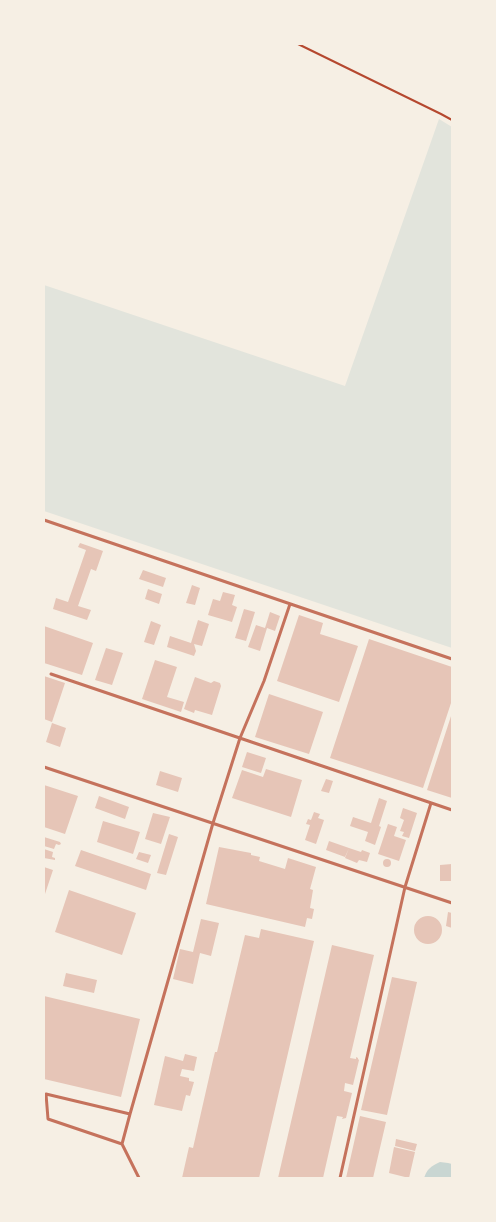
<!DOCTYPE html>
<html>
<head>
<meta charset="utf-8">
<style>
  body { margin:0 }
  #map { position:relative; width:496px; height:1222px; overflow:hidden; background:#f6efe4; font-family:Rubik,sans-serif }
  canvas { display:block }
  .frame { position:absolute; inset:0; border:45px solid #f6efe4; pointer-events:none }
</style>
</head>
<body>
<div id="map">
<canvas width="496" height="1222"></canvas>
<div class="frame"></div>
</div>
<script>
const g = document.querySelector('canvas').getContext('2d');
g.lineJoin = 'round';
function paint(path, color) { g.fillStyle = color; g.fill(path, 'evenodd'); }
function trace(path, color, width, dash) { g.strokeStyle = color; g.lineWidth = width; g.lineCap = dash ? 'butt' : 'round'; g.setLineDash(dash || []); g.stroke(path); }
const green = new Path2D(`
  M439 119 452 127V648L44 511V285L345 386Z`);
const water = new Path2D(`
  M440 1162 448 1163 452 1164V1178H424C427 1169 431 1166 440 1162Z`);
const building = new Path2D(`
  M80 543 103 551 96 571 91 569 78 606 91 610 87 620 53 609 56 598 68 602 86 550 78 547Z
  M143 570 166 578 163 587 139 579Z
  M192 585 200 588 195 605 186 603Z
  M148 589 162 594 159 604 145 599Z
  M223 592 235 595 232 605 237 607 232 622 208 615 213 599 220 601Z
  M244 609 255 612 246 641 235 638Z
  M270 612 280 616 275 631 267 628 260 651 248 647 256 625 265 628Z
  M299 615 323 623 320 634 358 646 339 702 277 681Z
  M198 620 209 624 202 646 194 644 196 651 194 656 167 647 170 636 191 643Z
  M151 621 161 625 154 645 144 642Z
  M44 626 93 643 82 675 44 663Z
  M369 639 452 667V700L423 788 330 758Z
  M106 648 123 653 112 685 95 680Z
  M155 660 177 667 167 697 184 702 181 712 142 699Z
  M44 676 65 683 52 722 44 719Z
  M195 677 211 683 214 681 220 683 221 686 212 715 195 710 194 713 184 709Z
  M269 694 323 712 309 754 255 737Z
  M452 713V798L427 790Z
  M52 723 66 728 60 747 46 742Z
  M247 752 266 758 261 773 242 767Z
  M266 769 302 780 291 817 232 798 242 770 263 777Z
  M160 771 182 778 178 792 156 785Z
  M326 779 333 781 329 793 321 791Z
  M44 785 78 796 65 834 44 827Z
  M99 796 129 807 125 819 95 808Z
  M379 798 387 801 379 826 381 827 375 845 365 841 368 832 350 826 353 817 371 823Z
  M403 808 417 813 409 838 402 836 404 832 400 831 404 820 400 818Z
  M314 812 320 814 318 818 324 820 316 844 305 840 310 825 306 824 308 819 311 820Z
  M153 813 170 817 161 844 145 839Z
  M103 821 140 832 133 854 97 842Z
  M388 824 397 827 394 836 406 840 399 861 378 854Z
  M169 834 178 837 166 875 157 873Z
  M44 837 60 842 61 844 59 845 56 844 54 849 44 846Z
  M329 841 349 848 345 857 326 850Z
  M219 847 251 853V855L260 857 259 861 285 869 288 858 316 867 310 889 313 890 310 908 314 909 312 919 307 918 305 927 206 904Z
  M349 848 361 852 362 850 370 853 367 862 359 860 357 863 345 858Z
  M44 849 53 852 52 857 55 858V860L44 858Z
  M81 850 151 874 146 890 75 866Z
  M139 852 151 855 148 863 136 859Z
  M383 863a4 4 0 1 1 8 0a4 4 0 1 1-8 0Z
  M452 864V881H440V865Z
  M44 867 53 870 44 897Z
  M69 890 136 913 122 955 55 932Z
  M448 912 452 913V928L446 926Z
  M414 930a14 14 0 1 1 28 0a14 14 0 1 1-28 0Z
  M201 919 219 923 211 956 200 953 193 984 173 979 180 949 193 952Z
  M261 929 314 941 259 1178H182L189 1147 193 1148 213 1060 215 1052H217L245 935 259 938Z
  M332 945 374 955 350 1058 356 1059V1057L358 1058V1059L359 1060 353 1085 345 1083 344 1091 352 1093 346 1118 342 1119 343 1117 337 1116 323 1178H278Z
  M66 973 97 980 94 993 63 986Z
  M392 977 417 982 387 1115 361 1110Z
  M44 996 140 1019 121 1097 44 1079Z
  M185 1054 197 1057 194 1071 182 1069 180 1076 189 1078V1081L194 1082 190 1096 186 1095 182 1111 154 1105 165 1056 183 1061Z
  M360 1116 386 1122 373 1178H346Z
  M396 1139 417 1144 415 1151 395 1146Z
  M394 1147 415 1152 409 1178 389 1173Z`);
const path = new Path2D(`
  M298 44 441 114 452 120`);
const service = new Path2D(`
  M44 520 452 659
  M51 674 452 810
  M44 767 452 903
  M122 1144 48 1119 46 1094 130 1114
  M139 1178 122 1144 130 1114 213 823 240 738 264 681 290 604
  M340 1178 405 887 431 803`);
paint(green, '#e2e4dc');
paint(water, '#c9d6d2');
paint(building, '#e6c5b7');
trace(path, '#b5482f', 2);
trace(service, '#c5725c', 3);
</script>
</body>
</html>
